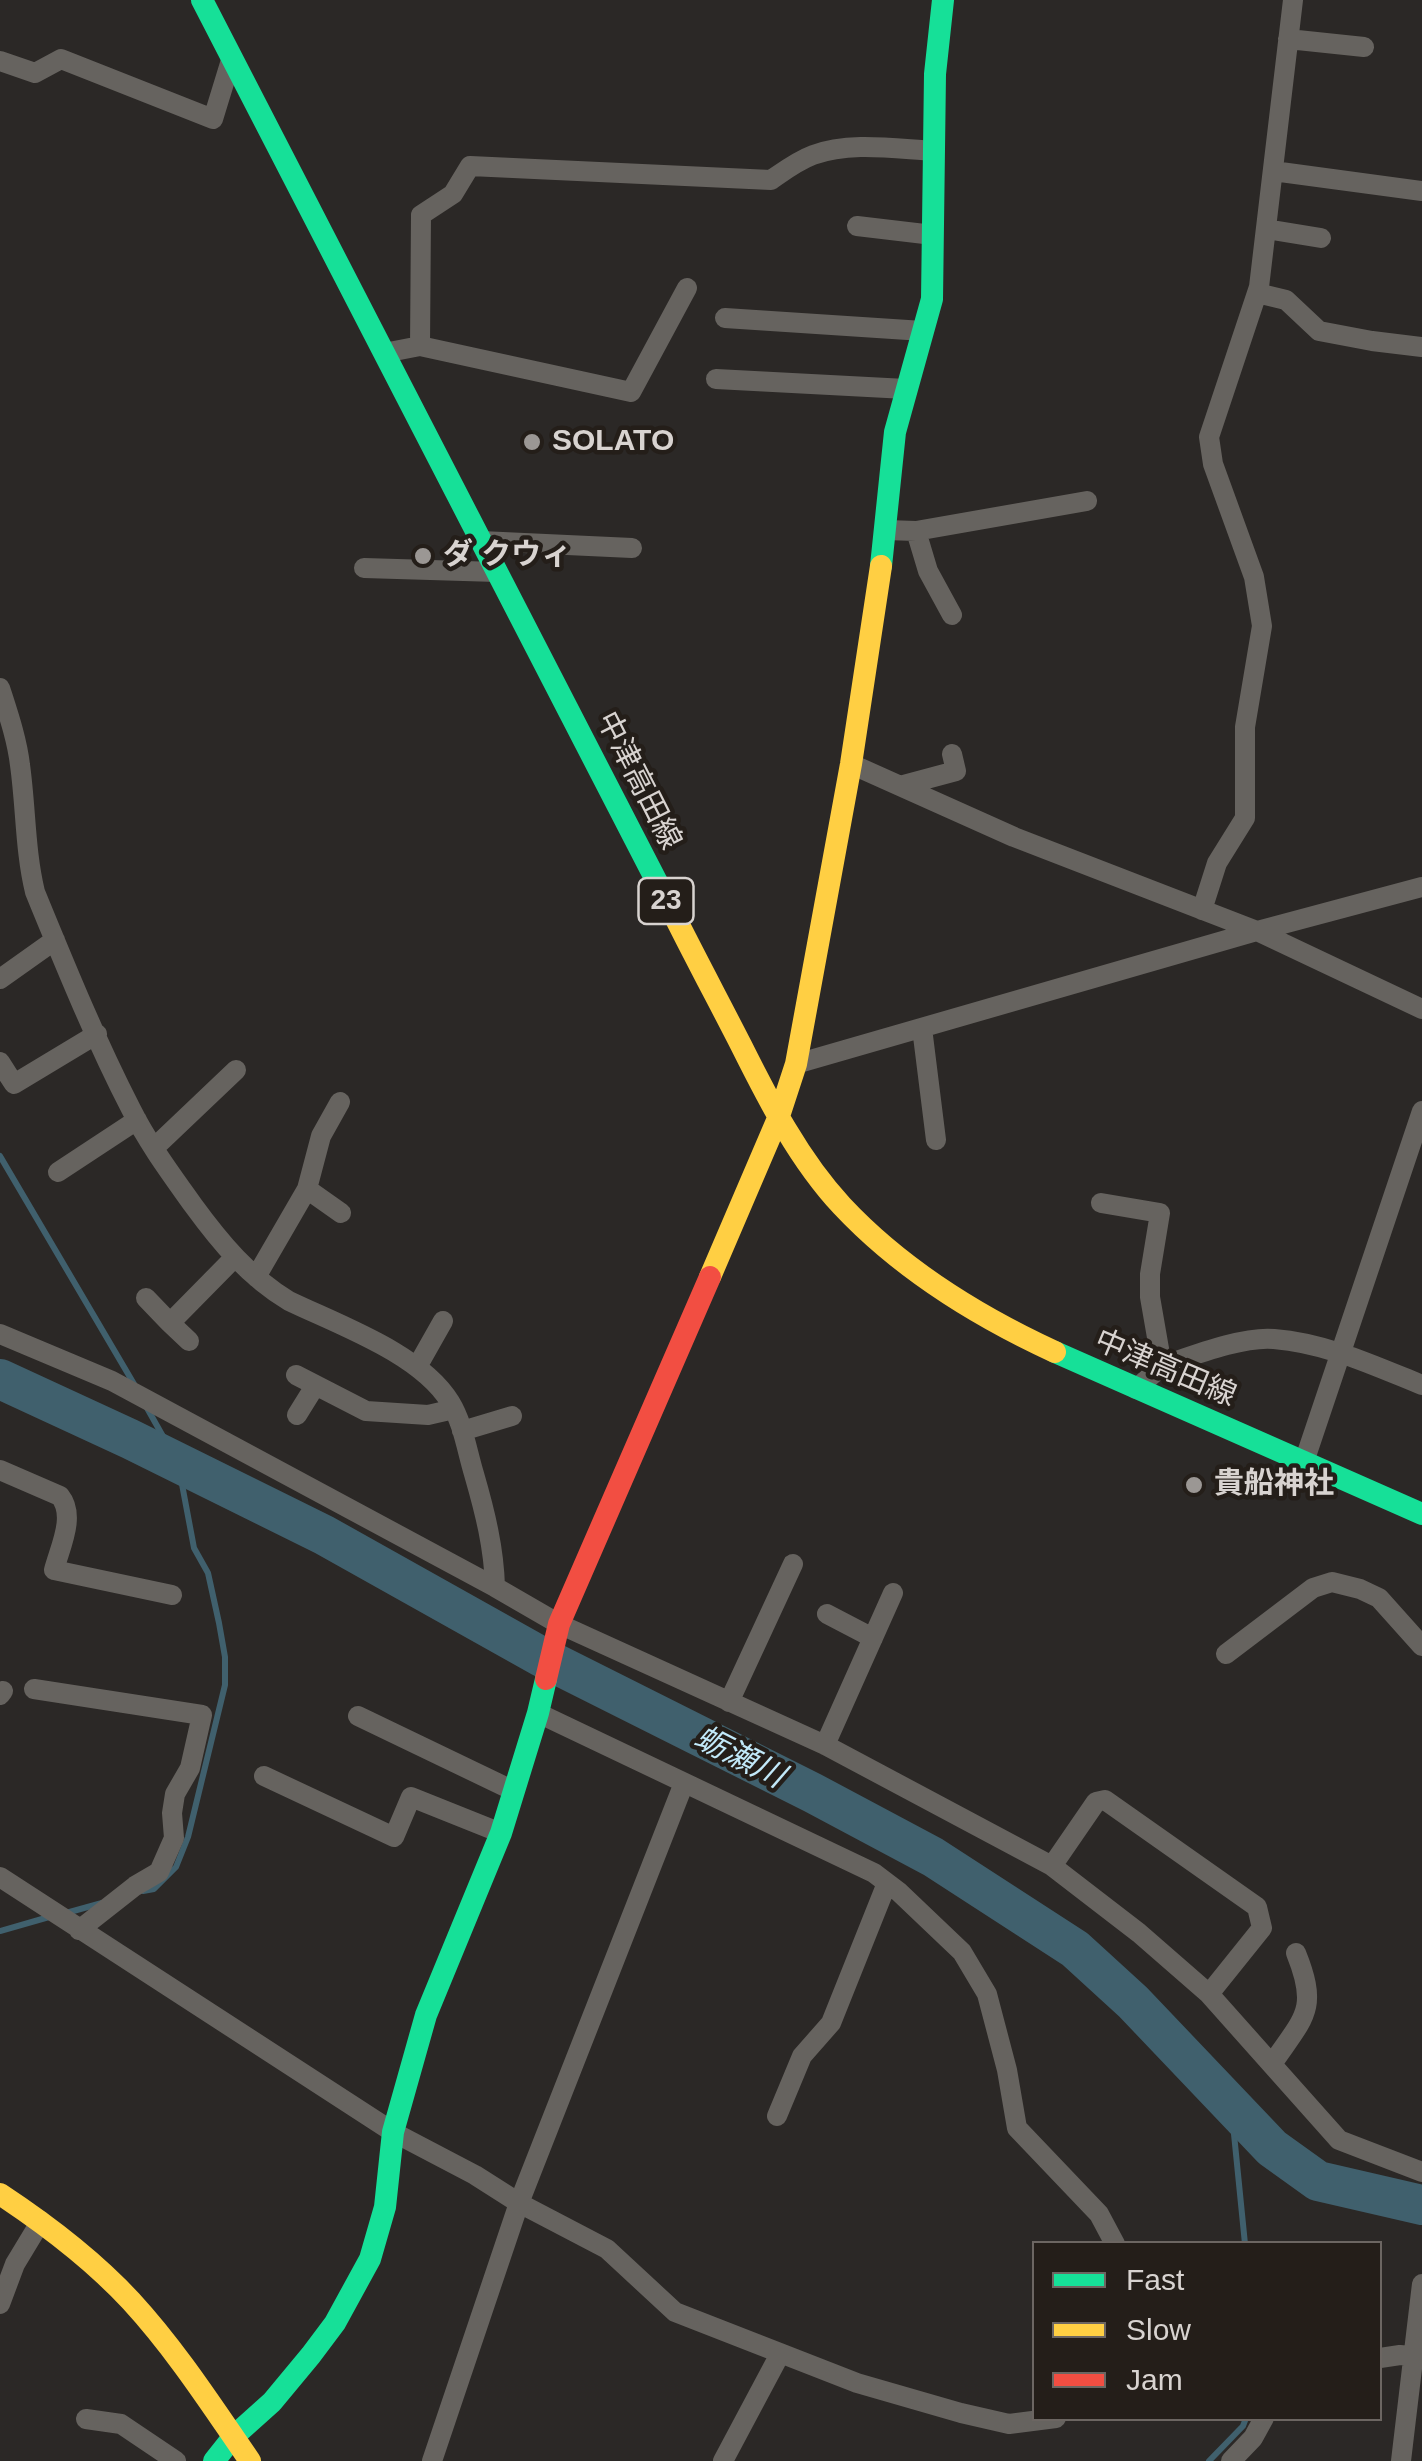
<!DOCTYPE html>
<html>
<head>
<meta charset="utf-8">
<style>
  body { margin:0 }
  #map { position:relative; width:1422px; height:2461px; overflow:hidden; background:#2b2826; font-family:Arial,sans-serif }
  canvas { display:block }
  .legend { position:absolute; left:1032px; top:2241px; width:350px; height:180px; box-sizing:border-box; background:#241e19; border:2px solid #6c6662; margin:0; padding:12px 18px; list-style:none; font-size:30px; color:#d8d3d0 }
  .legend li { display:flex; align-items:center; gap:20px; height:50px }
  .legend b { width:50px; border:2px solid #6c6662 }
</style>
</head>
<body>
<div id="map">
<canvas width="1422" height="2461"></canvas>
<ul class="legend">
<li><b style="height:12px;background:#16e098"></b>Fast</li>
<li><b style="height:12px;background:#ffcf43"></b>Slow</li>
<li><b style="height:12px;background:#f24e42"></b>Jam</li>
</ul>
</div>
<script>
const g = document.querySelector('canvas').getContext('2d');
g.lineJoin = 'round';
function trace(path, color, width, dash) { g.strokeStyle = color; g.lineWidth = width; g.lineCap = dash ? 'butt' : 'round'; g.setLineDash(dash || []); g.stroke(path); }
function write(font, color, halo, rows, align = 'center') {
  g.font = font + ' Arial,"Noto Sans JP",sans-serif'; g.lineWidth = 9; g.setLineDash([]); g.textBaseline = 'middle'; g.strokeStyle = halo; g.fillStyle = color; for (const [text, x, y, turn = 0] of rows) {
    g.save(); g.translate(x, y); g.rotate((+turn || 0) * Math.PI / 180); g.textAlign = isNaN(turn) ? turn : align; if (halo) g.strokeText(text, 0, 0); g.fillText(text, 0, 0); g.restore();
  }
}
const stream = new Path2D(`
  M0 1156 134 1384
  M143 1891 154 1889 176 1867 188 1837 225 1685V1657L219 1623 208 1573 194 1548 178 1463 147 1408
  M66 1913 102 1903
  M0 1931 49 1917
  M1231 2104 1245 2244
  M1209 2461 1243 2426 1246 2418`);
const river = new Path2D(`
  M0 1379 130 1439 324 1535 540 1656 813 1793 933 1857 1075 1949 1133 2002 1272 2148 1318 2181 1422 2205`);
const street = new Path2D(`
  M1288 39 1364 47
  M0 61 35 73 61 59 213 119 232 57
  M1273 171 1422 191
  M857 226 933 235
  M1266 229 1321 238
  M1257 293 1286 300 1319 331 1372 341 1422 347
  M725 318 923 331
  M420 346 421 215 453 194 470 166 771 180C784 171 797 161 813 155 850 141 896 149 934 151
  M384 353 420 346 631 392 687 288
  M716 379 906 389
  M886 530 916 531 1087 501
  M916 531 928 571 952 615
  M481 541 632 548
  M364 568 497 572
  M0 688C8 713 17 739 20 765 26 808 25 851 35 892 65 965 95 1039 131 1109 148 1143 171 1174 193 1205 220 1242 249 1277 289 1301 339 1325 421 1354 450 1402 463 1423 467 1451 474 1474 485 1512 494 1548 495 1587
  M851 764 1014 837 1257 931 1422 1009
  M900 786 956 771 952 754
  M1202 910 1217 863 1245 818V727L1262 626 1254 577 1213 464 1209 437 1259 287 1293 0
  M0 979 55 940
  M922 1028 936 1140
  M0 1062 14 1084 97 1034
  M796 1064 1257 931 1422 887
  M154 1148 236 1070
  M58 1172 137 1120
  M307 1189 321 1136 340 1102
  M1101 1203 1160 1213 1150 1274V1297L1162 1366 1136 1389
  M256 1277 307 1189 341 1213
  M146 1298 170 1323
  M0 1334 112 1381 495 1587 559 1624 825 1745 1052 1866 1139 1933 1209 1994 1339 2140 1422 2172
  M189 1341 170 1323 235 1257
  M1162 1366C1192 1356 1243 1336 1274 1339 1326 1343 1375 1366 1422 1385
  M417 1367 443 1321
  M296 1375 366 1411 428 1415 454 1409
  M297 1415 315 1386
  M462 1431 512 1416
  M1304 1462 1422 1111
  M0 1470 60 1496C76 1516 60 1547 54 1570L172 1595
  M827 1614 873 1638
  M1226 1654 1313 1588 1332 1582 1360 1589 1379 1598 1422 1646
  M34 1689 202 1715 190 1768 175 1794 172 1813 174 1838 159 1872 135 1886 79 1930
  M0 1695 3 1691
  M729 1702 793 1564
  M538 1713 874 1873 899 1892 962 1952 987 1994 1007 2070 1017 2128 1099 2214 1115 2244
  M358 1716 514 1791
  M825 1745 893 1593
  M264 1776 394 1837 411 1797 501 1833
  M1052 1866 1096 1802 1105 1800 1257 1907 1262 1928 1209 1994
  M0 1877 393 2132 475 2175 519 2203 607 2249 675 2312 857 2383 961 2413 1009 2424 1056 2418
  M1272 2064C1304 2017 1319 2010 1296 1953
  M777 2116 802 2056 831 2023 887 1883
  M0 2304 15 2264 41 2221
  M1380 2358 1400 2355 1422 2357
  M86 2419 121 2424 176 2461
  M432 2461 519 2203 684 1783
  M723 2461 780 2354
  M1231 2461 1253 2438 1264 2418
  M1401 2461 1422 2284`);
const fast = new Path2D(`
  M202 0 674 915
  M881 566 895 432 932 299 935 74 943 0
  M1055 1352 1422 1514
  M214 2461 233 2437 272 2402 311 2355 335 2323 370 2259 385 2207 393 2132 426 2015 501 1833 538 1713 546 1679`);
const slow = new Path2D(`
  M674 915C696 959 719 1002 741 1045 769 1101 799 1160 842 1206 902 1270 977 1316 1055 1352
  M710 1277 779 1116 796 1064 851 764 881 566
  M0 2194C47 2225 92 2259 131 2301 176 2350 212 2406 250 2461`);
const jam = new Path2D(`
  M546 1679 559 1624 710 1277`);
const markers = [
  [532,442,10,"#9b9794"],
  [423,556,10,"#9b9794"],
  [1194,1485,10,"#9b9794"]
];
const shields = [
  [666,901,55]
];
const shieldNames = [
  ["23",666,901]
];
const poiNames = [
  ["SOLATO",552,442],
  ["ダ クウィ",443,556],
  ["貴船神社",1214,1485]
];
const streetNames = [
  ["中津高田線",638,781,63],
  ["中津高田線",1165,1369,23]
];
const waterNames = [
  ["蛎瀬川",739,1758,27]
];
trace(stream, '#40606d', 6);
trace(river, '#40606d', 40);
trace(street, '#66635f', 20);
trace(fast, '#16e098', 22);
trace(slow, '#ffcf43', 22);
trace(jam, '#f24e42', 22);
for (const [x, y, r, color] of markers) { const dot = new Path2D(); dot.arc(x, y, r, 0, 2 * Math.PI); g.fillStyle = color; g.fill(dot); trace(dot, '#241e19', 4); }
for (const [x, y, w] of shields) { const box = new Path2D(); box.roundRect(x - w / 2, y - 23, w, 46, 8); g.fillStyle = '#241e19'; g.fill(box); trace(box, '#d8d3d0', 2.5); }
write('bold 28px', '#d8d3d0', null, shieldNames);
write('bold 30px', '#d8d3d0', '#241e19', poiNames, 'left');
write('30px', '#d8d3d0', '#241e19', streetNames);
write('italic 32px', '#c2e9f9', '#241e19', waterNames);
</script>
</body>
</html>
